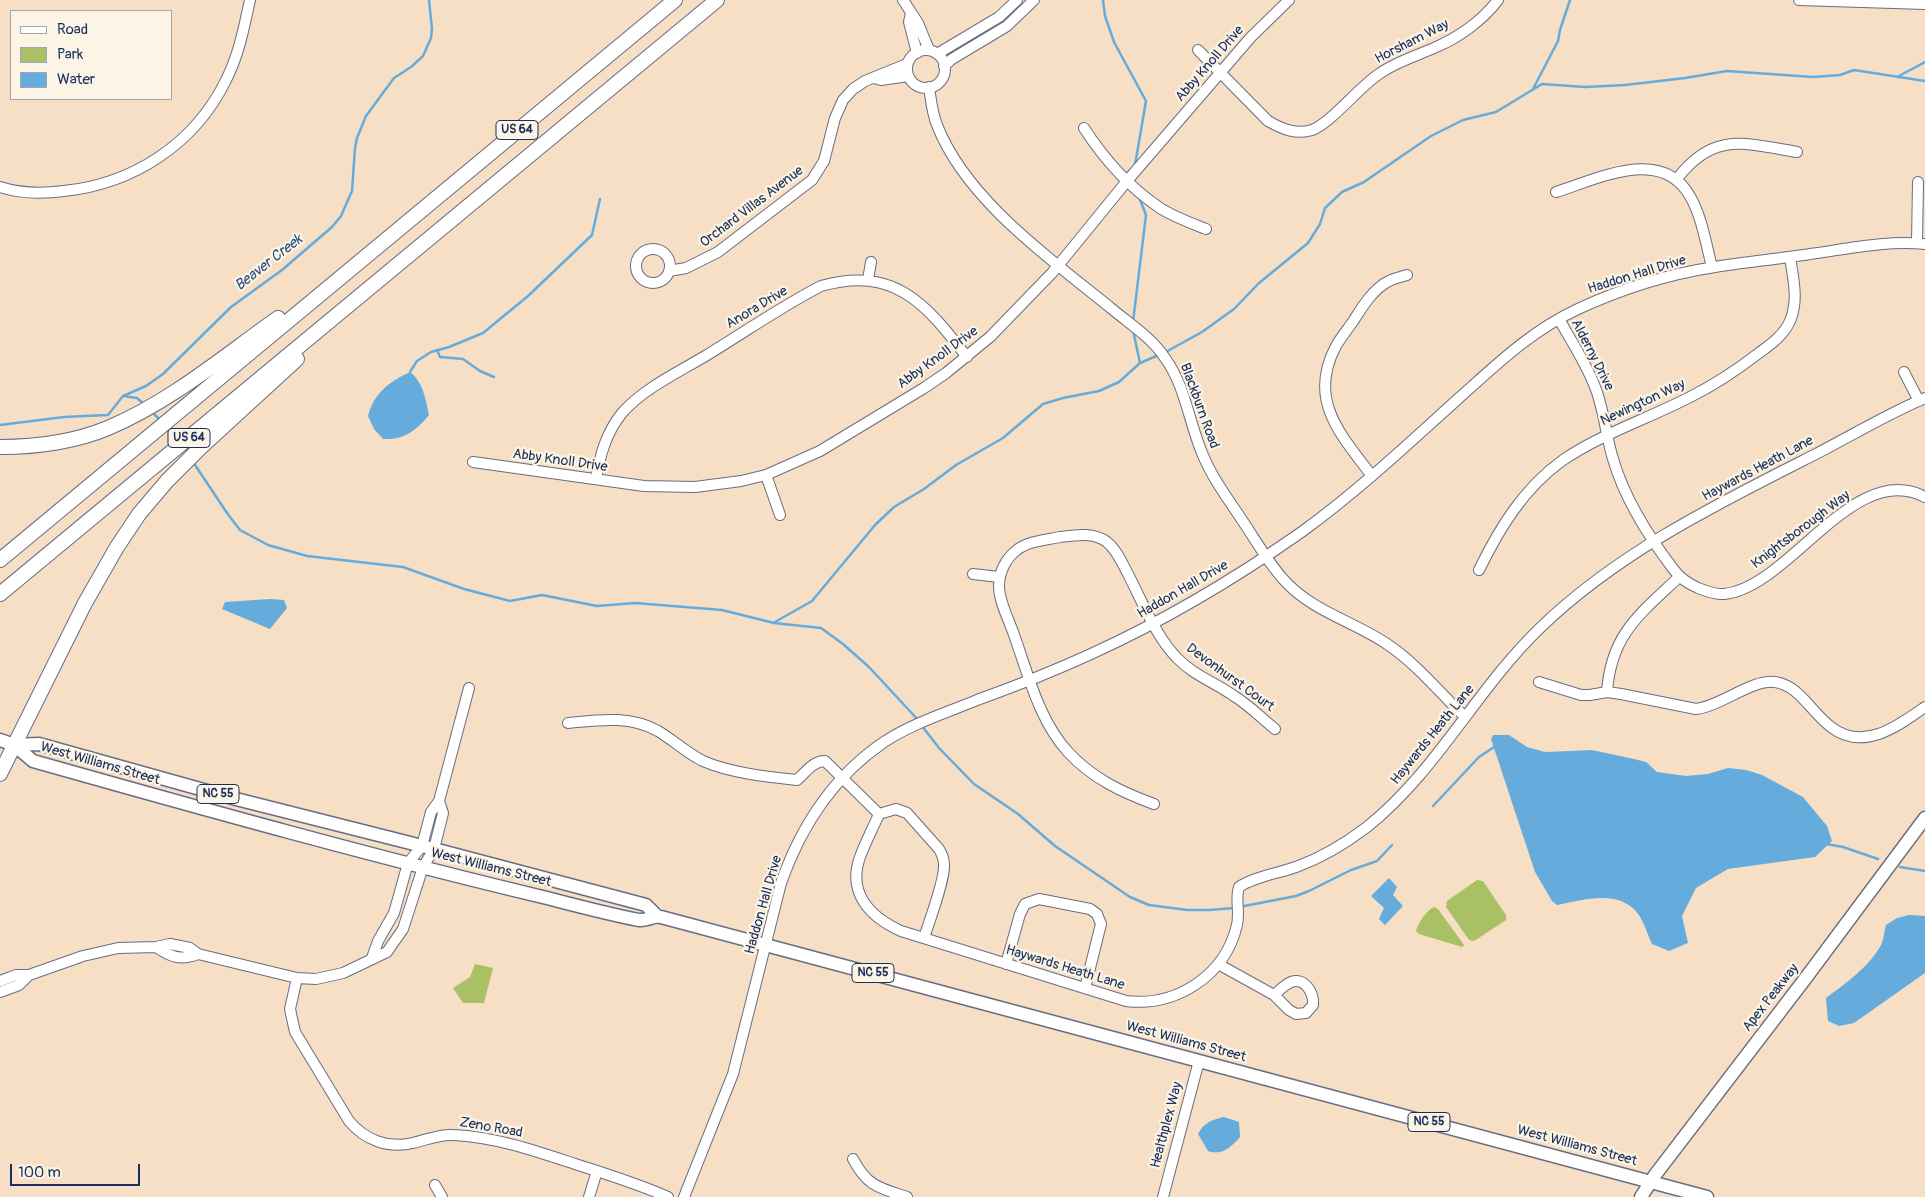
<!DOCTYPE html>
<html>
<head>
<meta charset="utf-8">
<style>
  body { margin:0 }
  #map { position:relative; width:1925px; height:1197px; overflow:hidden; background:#f6dfc4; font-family:Pangolin,sans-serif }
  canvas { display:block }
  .legend { position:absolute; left:10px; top:10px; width:162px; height:90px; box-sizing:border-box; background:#fcf5e5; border:1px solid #a2a6af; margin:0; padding:6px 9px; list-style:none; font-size:15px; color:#1b2f5e }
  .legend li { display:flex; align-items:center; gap:10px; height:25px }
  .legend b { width:25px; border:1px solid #a2a6af }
  .scale { position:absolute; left:10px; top:1164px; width:130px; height:22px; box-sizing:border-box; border:2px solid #1b2f5e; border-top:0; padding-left:6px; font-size:15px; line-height:18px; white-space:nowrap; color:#1b2f5e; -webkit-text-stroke:4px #fcf5e5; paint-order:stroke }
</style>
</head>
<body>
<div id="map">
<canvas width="1925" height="1197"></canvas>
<ul class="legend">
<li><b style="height:6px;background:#fff"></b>Road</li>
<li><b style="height:14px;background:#aac065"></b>Park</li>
<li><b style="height:14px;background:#65acdc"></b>Water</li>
</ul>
<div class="scale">100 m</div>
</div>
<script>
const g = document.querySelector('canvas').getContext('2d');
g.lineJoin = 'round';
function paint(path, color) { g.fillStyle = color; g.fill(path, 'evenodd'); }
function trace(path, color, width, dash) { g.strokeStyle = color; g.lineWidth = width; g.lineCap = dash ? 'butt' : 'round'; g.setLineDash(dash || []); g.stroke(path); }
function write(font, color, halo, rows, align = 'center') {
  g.font = font + ' Pangolin,sans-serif'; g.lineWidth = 4.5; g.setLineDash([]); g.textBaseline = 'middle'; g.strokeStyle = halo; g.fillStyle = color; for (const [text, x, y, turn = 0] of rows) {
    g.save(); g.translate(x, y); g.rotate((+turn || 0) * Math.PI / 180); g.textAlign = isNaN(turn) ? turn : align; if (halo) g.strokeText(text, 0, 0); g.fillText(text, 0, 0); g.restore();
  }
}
const green = new Path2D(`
  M1477 880 1483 881 1506 915V920L1474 941 1469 940 1446 907 1447 901Z
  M1434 907 1438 909 1464 945 1462 947 1419 934 1416 931C1418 923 1426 911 1434 907Z
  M475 964 493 968 484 1003H463L453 988 470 977Z`);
const water = new Path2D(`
  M410 372C423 382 426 400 429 415 416 431 404 440 383 439L374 429 368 416C374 393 389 382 410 372Z
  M270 599 284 600 287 608 270 629 222 609 225 602Z
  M1493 735H1509L1527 747 1545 752 1592 750 1634 759 1646 762 1657 772 1686 776 1708 774 1728 768 1746 770 1762 775 1803 797 1827 826 1832 841 1815 857 1728 869 1696 888 1682 916 1688 943 1669 951 1652 944C1648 935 1644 923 1639 915 1620 888 1583 900 1557 905L1552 901 1535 872 1491 739Z
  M1389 878 1397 887 1393 895 1403 906 1385 925 1379 919 1384 908 1371 896Z
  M1909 915 1925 916V973L1854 1023 1839 1026 1828 1021 1826 998C1846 983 1869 967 1881 945 1884 939 1884 932 1886 925L1897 918Z
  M1224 1117 1239 1122 1240 1137C1231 1147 1222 1156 1208 1151L1198 1134C1204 1122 1212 1120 1224 1117Z`);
const stream = new Path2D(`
  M1103 0 1105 16 1114 42 1146 101 1135 165
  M1897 77 1925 62
  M1533 89 1558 41 1560 30 1570 0
  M1133 322 1146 215 1139 197
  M1133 330 1140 363
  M437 350 440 357 463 359 480 371 494 377
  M1164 353 1202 332 1234 309 1259 283 1308 243 1320 224 1325 208 1342 192 1364 182 1431 136 1463 120 1496 112 1542 84 1585 87 1625 85 1685 78 1727 71 1813 77 1840 75 1854 70 1925 81
  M410 372 417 361 431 352 449 347 483 333 528 296 592 235 600 199
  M123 396 137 398 144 404
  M152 412 160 420
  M0 425 64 417 108 415 123 396 146 386 163 374 231 307 282 270 332 227 341 216 352 191 355 148 357 138 366 116 394 78 411 67 423 56 431 38 432 29 429 0
  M167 429 177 442
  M193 462 227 513 240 530 268 545 307 556 403 567 464 589 510 601 542 595 597 606 635 603 722 610 774 623 821 628 843 644 869 667 919 721
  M775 622 812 601 875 525 894 507 924 489 956 465 1003 438 1043 404 1063 398 1099 391 1119 382 1140 363 1159 355
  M922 726 939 748 974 784 1018 814 1055 846 1130 897 1149 905 1187 910H1209L1234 908
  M1433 806 1479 757 1494 747 1496 749
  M1826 844 1843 847 1878 859
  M1900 867 1925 871
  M1239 907 1296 896 1309 891 1351 870 1377 861 1392 845`);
const minor = new Path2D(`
  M903 0 918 23 929 50
  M1799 0 1925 4
  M911 13 909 22 917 53
  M1198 50 1268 121C1282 129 1296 135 1312 130 1331 123 1359 87 1379 74 1395 62 1416 56 1434 48 1458 38 1482 21 1498 0
  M907 69a19 19 0 1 1 38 0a19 19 0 1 1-38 0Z
  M937 54 999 17 1017 0
  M944 66 952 59 1007 26 1034 0
  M874 78 881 80 908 76
  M929 87C931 100 932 113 937 125 966 200 1051 259 1112 309 1130 324 1152 338 1165 358 1185 385 1189 422 1202 453 1212 478 1229 500 1244 523 1256 541 1268 562 1283 579 1311 611 1353 621 1387 644 1417 664 1439 692 1465 717
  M1084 128C1104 159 1129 187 1160 208 1174 217 1191 223 1206 229
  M1676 180C1713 131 1744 143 1797 152
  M0 187C22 194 42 194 64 191 133 184 195 144 226 80 239 55 244 27 250 0
  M1556 192C1598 179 1663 145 1691 198 1702 218 1706 244 1712 267
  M1917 243 1918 182
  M636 266a17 17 0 1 1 34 0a17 17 0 1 1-34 0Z
  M669 271 686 268 718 252 812 180 824 161 835 118 843 100 853 89 865 81 907 64
  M868 280 871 262
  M1559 319C1570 339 1584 360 1593 382 1604 406 1605 433 1613 459 1625 500 1648 536 1674 570 1680 578 1689 584 1698 588 1706 591 1715 595 1724 594 1789 588 1854 459 1925 497
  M1904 372 1919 401
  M473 462 644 486 695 487 741 481 766 475 820 451 924 388 946 373 990 337 1052 273 1127 181 1251 37 1289 0
  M766 475 780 515
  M1372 476C1341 435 1307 400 1336 346 1341 337 1348 329 1354 320 1362 307 1374 288 1389 281 1395 278 1401 277 1407 275
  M596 479C600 455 606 433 622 413 644 388 679 372 707 355 745 332 782 306 821 286 894 265 926 304 967 357
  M1479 570C1500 527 1524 488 1563 460 1603 433 1650 418 1692 396 1716 384 1738 369 1759 353 1771 344 1784 335 1790 321 1799 300 1793 278 1790 257
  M973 574 999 577
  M1539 682 1581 695H1590L1607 692 1621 694 1696 709C1721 706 1752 679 1775 682 1790 684 1800 695 1809 705 1816 713 1823 721 1831 727 1863 752 1898 726 1925 707
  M1607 692C1611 634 1640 614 1679 577
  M568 723C599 720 629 715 658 731 673 740 687 753 703 761 730 773 768 777 797 780 806 772 813 761 825 761L879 814C873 828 865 843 860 857 847 893 870 917 901 931L1126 1001C1176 1007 1225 976 1237 925 1240 912 1235 898 1239 887 1253 877 1279 873 1296 867 1321 858 1346 843 1367 827 1437 771 1476 690 1539 629 1617 553 1717 504 1814 455 1851 436 1887 414 1925 398
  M1154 804C1121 792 1092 778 1068 752 1038 719 1028 673 1013 632 1008 618 999 601 999 586 999 572 1006 558 1017 550 1028 541 1046 540 1060 537 1076 535 1093 532 1107 542 1117 550 1122 563 1128 574 1142 601 1156 637 1177 658 1193 675 1216 683 1234 696 1249 705 1261 718 1275 729
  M879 814 896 809 907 813 939 849C942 854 944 859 944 865 945 880 929 922 924 938
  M156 947C171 957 180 961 198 954
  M372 958 378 941 394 913 408 863 422 846 431 812 439 801 469 688
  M1006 964 1020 914 1025 904 1039 899 1090 909 1097 914 1101 924 1085 988
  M1218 964 1274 995 1289 1010 1296 1014 1306 1013 1313 1005C1314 993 1305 977 1291 982 1284 985 1279 991 1274 995
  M297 978 290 1009 295 1032 349 1121C365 1140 388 1149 413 1143 426 1140 439 1134 453 1135 496 1137 536 1151 575 1164 607 1174 638 1184 668 1197
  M0 981 16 975H29L83 956 118 948 156 947 170 944 190 948 198 954 297 978 316 979 343 973 387 952 403 929 423 867 434 849 443 813 439 801
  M0 992 19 985 29 975
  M853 1159C867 1186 879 1188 907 1197
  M435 1185 442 1197
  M589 1197 597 1171
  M684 1197 733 1074 781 883C801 826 834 776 884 742 913 723 946 713 977 700 1016 686 1054 671 1091 654 1166 620 1236 578 1303 531 1358 491 1408 444 1459 398 1496 365 1532 330 1578 309 1621 289 1669 274 1715 267 1746 262 1778 259 1810 254 1847 249 1887 240 1925 244
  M1163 1197 1199 1061`);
const major = new Path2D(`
  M0 740 14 745 39 744 236 799 434 849 646 905 657 916
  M14 745 33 761C203 809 375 857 547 898 578 906 608 914 639 920 647 921 654 915 661 917L1707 1197
  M1641 1197 1655 1175 1805 979 1925 818`);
const highway = new Path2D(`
  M0 447C36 447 74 442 108 428 170 402 223 357 278 318
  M0 560 675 0
  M0 594 717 0
  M0 774 85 603 117 547 139 514 167 481 201 447 297 359`);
const shields = [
  [517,130,42],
  [189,438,42],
  [218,794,42],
  [873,973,42],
  [1429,1122,42]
];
const shieldNames = [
  ["US 64",517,130],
  ["US 64",189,438],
  ["NC 55",218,794],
  ["NC 55",873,973],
  ["NC 55",1429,1122]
];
const streetNames = [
  ["Horsham Way",1412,42,-27],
  ["Abby Knoll Drive",1210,64,-49],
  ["Orchard Villas Avenue",752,207,-37],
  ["Haddon Hall Drive",1637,275,-17],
  ["Anora Drive",757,308,-31],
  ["Alderny Drive",1592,355,63],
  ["Abby Knoll Drive",938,358,-36],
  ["Newington Way",1643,403,-25],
  ["Blackburn Road",1199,406,70],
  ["Abby Knoll Drive",560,461,8],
  ["Haywards Heath Lane",1758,469,-28],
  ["Knightsborough Way",1801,530,-37],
  ["Haddon Hall Drive",1183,590,-30],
  ["Devonhurst Court",1230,678,36],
  ["Haywards Heath Lane",1433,735,-51],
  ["West Williams Street",100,764,16],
  ["West Williams Street",491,868,14],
  ["Haddon Hall Drive",764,905,-74],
  ["Haywards Heath Lane",1065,968,17],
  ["Apex Peakway",1771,998,-52],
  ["West Williams Street",1186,1042,15],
  ["Healthplex Way",1167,1125,-75],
  ["Zeno Road",491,1128,10],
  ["West Williams Street",1577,1146,15]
];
const waterNames = [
  ["Beaver Creek",269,263,-38]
];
paint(green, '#aac065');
paint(water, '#65acdc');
trace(stream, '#65acdc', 2.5);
trace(minor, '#686d82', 12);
trace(major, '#686d82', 15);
trace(highway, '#686d82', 16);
trace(minor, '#fff', 10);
trace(major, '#fff', 12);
trace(highway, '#fff', 14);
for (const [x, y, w] of shields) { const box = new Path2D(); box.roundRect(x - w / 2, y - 9.5, w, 19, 4); g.fillStyle = '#fcf5e5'; g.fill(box); trace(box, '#1b2f5e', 1); }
write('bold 12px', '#1b2f5e', null, shieldNames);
write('14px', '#1b2f5e', '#fcf5e5', streetNames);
write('italic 15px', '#315484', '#fcf5e5', waterNames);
</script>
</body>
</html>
